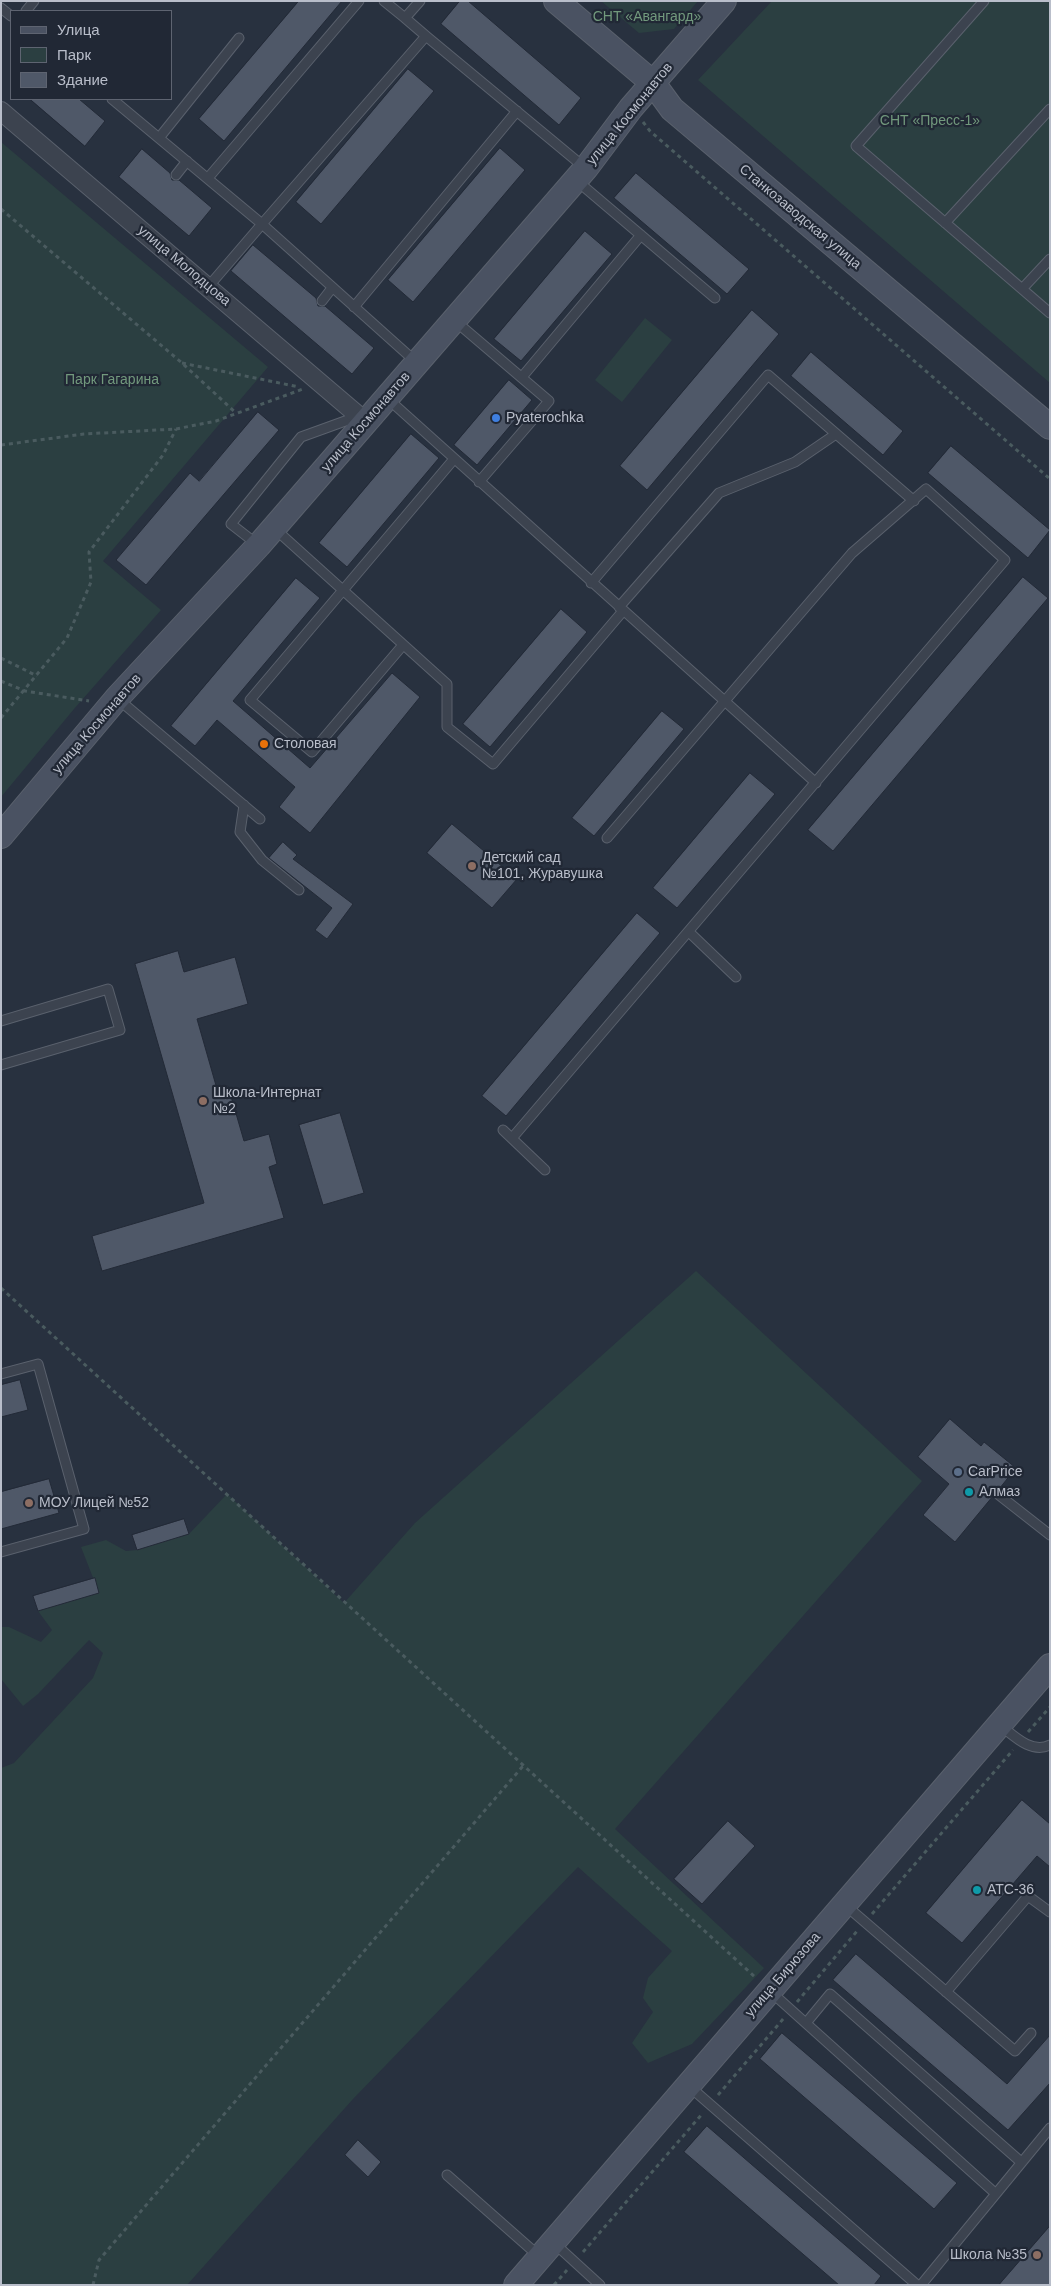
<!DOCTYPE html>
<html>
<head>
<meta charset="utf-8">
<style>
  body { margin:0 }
  #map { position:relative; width:1051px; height:2286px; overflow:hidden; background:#28313f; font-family:Helvetica,sans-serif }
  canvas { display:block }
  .frame { position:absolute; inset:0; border:2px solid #b9beca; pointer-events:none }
  .legend { position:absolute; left:10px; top:10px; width:162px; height:90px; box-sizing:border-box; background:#212835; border:1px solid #5e6471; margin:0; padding:6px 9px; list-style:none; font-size:15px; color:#b9beca }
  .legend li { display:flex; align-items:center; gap:10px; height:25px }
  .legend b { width:25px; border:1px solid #5e6471 }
</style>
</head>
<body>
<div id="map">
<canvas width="1051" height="2286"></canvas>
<div class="frame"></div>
<ul class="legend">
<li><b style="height:6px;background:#4a5262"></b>Улица</li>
<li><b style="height:14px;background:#2b3f41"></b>Парк</li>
<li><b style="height:14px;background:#4f5868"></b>Здание</li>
</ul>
</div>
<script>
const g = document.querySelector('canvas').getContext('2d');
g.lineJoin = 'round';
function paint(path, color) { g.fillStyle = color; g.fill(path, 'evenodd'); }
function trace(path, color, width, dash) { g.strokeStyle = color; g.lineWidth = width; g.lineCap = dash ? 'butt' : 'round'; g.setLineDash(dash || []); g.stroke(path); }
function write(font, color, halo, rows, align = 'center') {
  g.font = font + ' Helvetica,sans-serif'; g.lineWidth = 4.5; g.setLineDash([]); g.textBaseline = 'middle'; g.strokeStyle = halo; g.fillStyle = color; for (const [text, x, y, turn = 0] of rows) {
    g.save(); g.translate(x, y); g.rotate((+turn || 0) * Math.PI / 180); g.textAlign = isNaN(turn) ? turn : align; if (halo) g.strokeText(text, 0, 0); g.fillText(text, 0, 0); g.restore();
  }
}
const green = new Path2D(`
  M601 1H698L674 29 639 33Z
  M772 1H1050V383L698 80Z
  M1 142 268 367 103 561 161 610 74 709 1 797Z
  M645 318 672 340 622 402 595 380Z
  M696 1271 922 1481 615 1829 764 1968 692 2044 648 2063 632 2043 653 2012 643 1998 648 1978 672 1951 578 1867 353 2099 187 2285H1V1768L14 1763 93 1678 103 1653 89 1640 38 1694 23 1706 1 1679V1627H9L41 1642 52 1630 38 1611 99 1593 81 1547 106 1540 126 1551 137 1550 189 1534 227 1494 344 1603 415 1523Z`);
const building = new Path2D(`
  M299 1H342L224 141 199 119Z
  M460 1H468L581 98 559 125 441 24Z
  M408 69 434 91 321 224 296 202Z
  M30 99H79L105 121 85 146Z
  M500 148 525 170 413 302 388 280Z
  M142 149 170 173 172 180H179L212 208 189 236 119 177Z
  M636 173 749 269 727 294 614 198Z
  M585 231 612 254 521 361 494 339Z
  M253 245 316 298 318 306H325L374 348 352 374 231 271Z
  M752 310 779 334 647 490 620 466Z
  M811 352 903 431 883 455 791 376Z
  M509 380 532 400 477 465 454 445Z
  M258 412 279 430 146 585 116 560 190 473 199 481Z
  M411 434 439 458 347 567 319 543Z
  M951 446 1050 530 1028 558 928 473Z
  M1023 577 1048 598 833 851 808 830Z
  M296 578 320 598 233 701 310 768 392 673 420 697 310 833 279 807 295 787 217 720 195 746 171 726Z
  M561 609 587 632 490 747 463 724Z
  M662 711 684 729 594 836 572 818Z
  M750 773 775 794 677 908 653 888Z
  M452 824 517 879 492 908 427 853Z
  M283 842 297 855 293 859 353 904 327 939 315 930 332 908 269 858Z
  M637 913 660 933 506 1116 482 1096Z
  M178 951 184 972 235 957 248 1004 197 1019 217 1089 228 1086 244 1141 269 1134 277 1164 269 1167 284 1218 102 1271 92 1236 204 1203 135 964Z
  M340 1113 364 1193 323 1205 299 1125Z
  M20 1380 28 1410 1 1417V1385Z
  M950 1419 981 1446 984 1442 1016 1468 999 1489 994 1491 993 1496 955 1542 923 1515 949 1484 918 1457Z
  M49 1479 59 1513 1 1529V1492Z
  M184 1519 189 1534 137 1550 132 1535Z
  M95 1578 99 1593 38 1611 33 1596Z
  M1022 1800 1050 1824V1867L1037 1856 962 1943 926 1913Z
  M728 1821 755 1846 702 1904 674 1879Z
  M856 1954 1007 2084 1050 2035V2083L1008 2130 833 1980Z
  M782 2033 957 2183 934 2209 760 2059Z
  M707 2126 881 2276 874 2285H839L684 2152Z
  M358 2140 381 2162 368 2177 345 2155Z
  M1050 2226V2285H999Z`);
const path = new Path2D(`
  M643 122 650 131 1050 479
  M1 209 182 363 236 413
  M182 363 299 387
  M1 445 84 434 176 429 216 421 303 389
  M1 658 37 676
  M1 681 25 691 89 701
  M1 718 67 638 91 582 89 552 163 455 176 429
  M1 1288 755 1977
  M1028 1732 1050 1707
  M872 1914 1013 1750
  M797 2002 858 1930
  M718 2095 784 2018
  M583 2252 703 2113
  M93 2285 99 2260 523 1766
  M554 2285 567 2270`);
const lane = new Path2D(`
  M384 1 405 18 420 1
  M984 1 856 146 1050 313
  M1 8 11 16
  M26 11 34 1
  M426 36 584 167
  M112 99 262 224 426 36 405 18
  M159 138 239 38
  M176 175 187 161
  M208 178 359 1
  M576 180 715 298
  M945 223 1050 109
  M208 287 262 224 416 362
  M1022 289 1050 259
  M322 301 332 288
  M354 307 517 111
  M454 320 549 401 479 482
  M522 377 641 235
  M387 398 816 783
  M274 528 447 684V727L493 764 623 611
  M258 545 231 524 301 437 359 416
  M591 583 768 375 914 501
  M619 607 719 493 795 462 836 434
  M403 645 312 752 250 700 454 459
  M118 699 260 819
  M244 805 240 832 262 860 299 890
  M689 932 736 977
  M1 1021 108 989 120 1030 1 1065
  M503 1130 545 1170
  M513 1137 1005 560 926 489 852 553 607 838
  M1 1374 38 1364 84 1529 1 1552
  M999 1495 1050 1535
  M1000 1725C1014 1736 1031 1754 1050 1745
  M844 1904 1015 2051 1031 2033
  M770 1991 995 2193
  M946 1992 1028 1896 1050 1912
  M806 2023 830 1994 1021 2162
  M689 2086 917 2285
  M447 2175 540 2257
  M554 2243 600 2285
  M921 2285 1050 2128`);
const street = new Path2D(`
  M1 111 366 422`);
const secondary = new Path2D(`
  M556 1 653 83 672 109 1050 427
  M1 836 117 698 259 545 586 168 631 108 724 1
  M516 2285 1050 1666`);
const markers = [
  [496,418,5,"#3f7fe0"],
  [264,744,5,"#e8710a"],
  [472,866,5,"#8d6e63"],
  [203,1101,5,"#8d6e63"],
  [958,1472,5,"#5c6f8a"],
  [969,1492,5,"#0f9aa8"],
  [29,1503,5,"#8d6e63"],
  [977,1890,5,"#0f9aa8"],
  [1037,2255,5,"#8d6e63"]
];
const parkNames = [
  ["СНТ «Авангард»",647,17],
  ["СНТ «Пресс-1»",930,121],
  ["Парк Гагарина",112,380]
];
const streetNames = [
  ["улица Космонавтов",630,114,-51],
  ["Станкозаводская улица",800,217,40],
  ["улица Молодцова",184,266,40],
  ["улица Космонавтов",366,422,-49],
  ["улица Космонавтов",97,724,-49],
  ["улица Бирюзова",783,1975,-49]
];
const poiNames = [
  ["Pyaterochka",506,418],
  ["Столовая",274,744],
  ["Детский сад",482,858],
  ["№101, Журавушка",482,874],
  ["Школа-Интернат",213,1093],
  ["№2",213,1109],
  ["CarPrice",968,1472],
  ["Алмаз",979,1492],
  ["МОУ Лицей №52",39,1503],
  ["АТС-36",987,1890],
  ["Школа №35",1027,2255,"right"]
];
paint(green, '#2b3f41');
paint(building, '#4f5868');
trace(building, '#232a37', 1);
trace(lane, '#5a616d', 11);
trace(street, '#5a616d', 20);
trace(secondary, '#5a616d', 26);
trace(path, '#4a5b5f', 3, [4, 4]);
trace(lane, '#3c434f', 9);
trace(street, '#3c434f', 18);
trace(secondary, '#4a5262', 24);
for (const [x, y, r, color] of markers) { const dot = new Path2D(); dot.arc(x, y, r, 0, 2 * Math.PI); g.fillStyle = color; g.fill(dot); trace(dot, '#212835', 2); }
write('14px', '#72997d', '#212835', parkNames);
write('14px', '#b9beca', '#212835', streetNames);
write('14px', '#b9beca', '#212835', poiNames, 'left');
</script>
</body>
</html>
